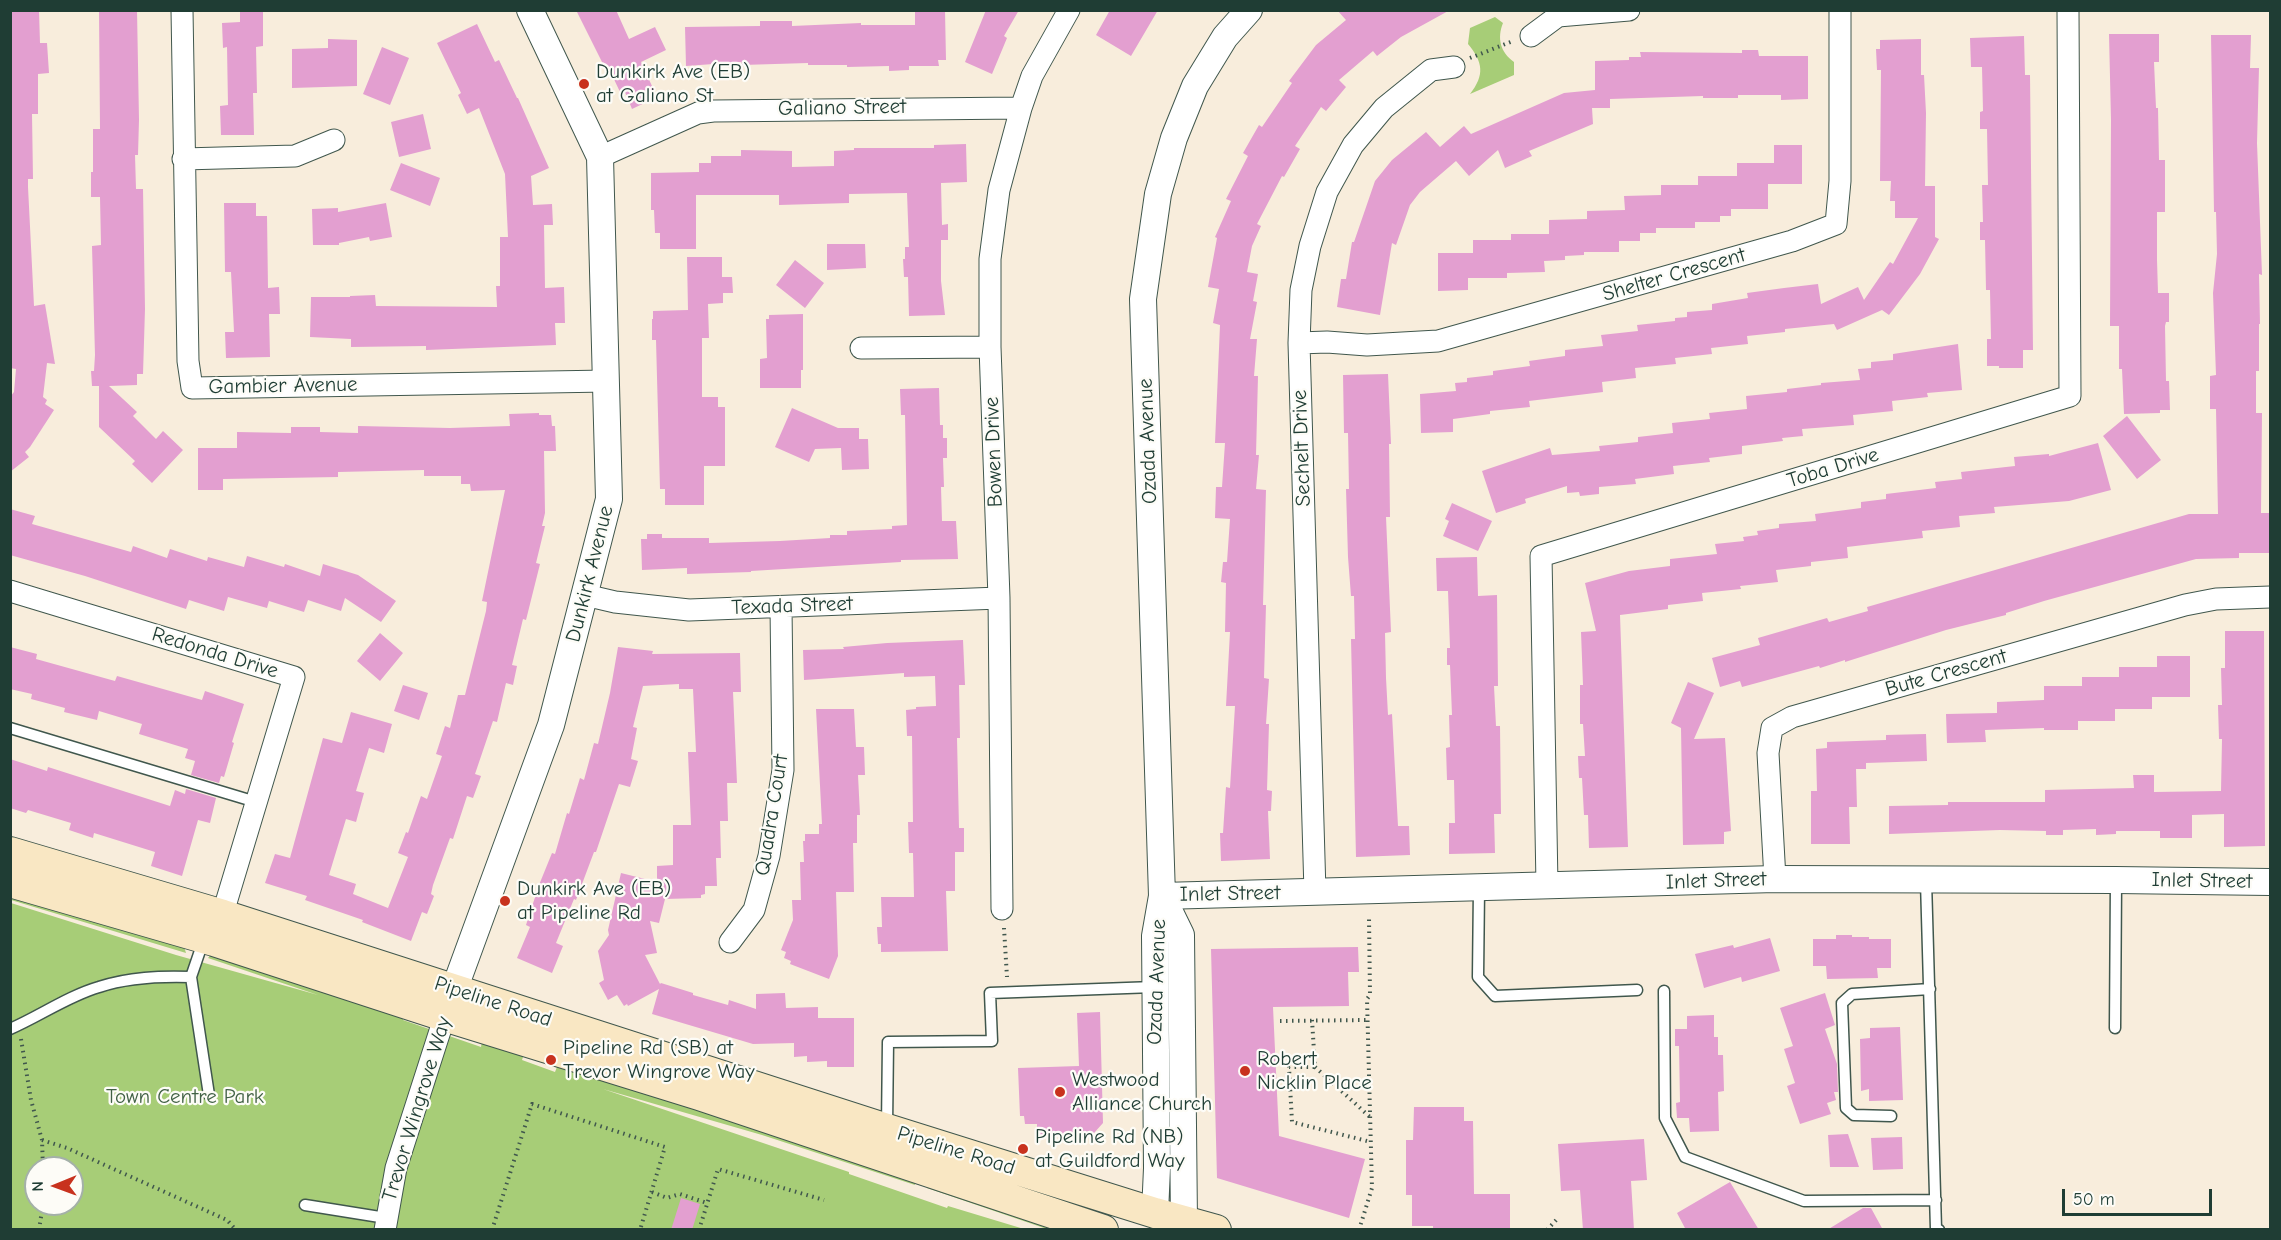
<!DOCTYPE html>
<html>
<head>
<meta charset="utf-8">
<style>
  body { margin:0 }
  #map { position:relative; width:2281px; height:1240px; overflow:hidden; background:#f8eddc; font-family:"Comic Neue",sans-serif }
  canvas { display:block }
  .frame { position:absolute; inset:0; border:12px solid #1f3d34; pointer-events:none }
  .north { position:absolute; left:24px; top:1156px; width:60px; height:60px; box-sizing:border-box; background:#fdfcf7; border:2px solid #a4b0a9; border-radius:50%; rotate:269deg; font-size:16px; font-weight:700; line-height:24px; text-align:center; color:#1f3d34 }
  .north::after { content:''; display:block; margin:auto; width:21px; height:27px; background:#c8321e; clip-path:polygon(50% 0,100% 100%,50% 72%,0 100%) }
  .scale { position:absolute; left:2062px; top:1189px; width:150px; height:27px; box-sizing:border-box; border:3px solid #1f3d34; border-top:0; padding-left:8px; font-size:18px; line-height:21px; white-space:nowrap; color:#1f3d34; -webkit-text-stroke:4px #fdfcf7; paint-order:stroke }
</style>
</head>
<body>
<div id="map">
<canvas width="2281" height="1240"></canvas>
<div class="frame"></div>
<div class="north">N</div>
<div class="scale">50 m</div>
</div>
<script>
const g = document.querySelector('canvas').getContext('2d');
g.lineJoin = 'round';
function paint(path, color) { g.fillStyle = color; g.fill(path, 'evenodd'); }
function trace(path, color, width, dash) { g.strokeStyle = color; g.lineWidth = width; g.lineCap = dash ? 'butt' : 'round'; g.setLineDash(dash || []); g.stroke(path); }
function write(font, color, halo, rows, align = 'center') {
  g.font = font + ' "Comic Neue",sans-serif'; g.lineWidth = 4.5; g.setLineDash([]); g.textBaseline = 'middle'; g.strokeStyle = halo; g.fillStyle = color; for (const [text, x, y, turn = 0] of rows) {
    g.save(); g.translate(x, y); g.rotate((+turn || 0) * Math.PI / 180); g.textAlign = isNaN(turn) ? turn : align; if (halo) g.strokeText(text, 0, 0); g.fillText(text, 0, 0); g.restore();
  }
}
const green = new Path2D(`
  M1495 17 1503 23C1497 38 1500 52 1514 62V75L1470 94C1485 75 1483 62 1468 44L1470 28Z
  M10 893 183 943 186 953 11 900Z
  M11 903 176 955 318 995 208 958 215 950 403 1016V1020L481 1047 482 1041 524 1054 522 1060 555 1072 560 1059 914 1176 915 1185 762 1135 603 1089 849 1172V1174L947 1208 948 1206 1024 1229 11 1230ZM36 1168H72V1204H36Z
  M937 1183 1081 1229H1047L927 1188Z`);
const building = new Path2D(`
  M10 10H39L40 43H47L49 73 38 74V114H32L33 179H28V187L34 306 45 304 55 364 47 363 43 397 47 400 45 404 54 410 30 447 25 452 29 457 10 472V397L14 392 16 369 10 368Z
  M99 10H137L139 120 138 155H135L136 189H143L145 309 143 374H137V385L109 386 137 412 133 416 156 439 163 431 183 450 152 483 132 464 135 461 99 427V386H92L91 371H94L95 355 92 246 101 245 100 197H91V172H93V129H100Z
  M240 10H263V46L256 47 257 93H253L254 135H221L220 106 228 105 227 47 223 48 222 23 240 22Z
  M576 10H616L629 39 655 27 666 50 641 62 657 97 632 109 625 92 621 94 611 73 608 74Z
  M986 10H1019L1004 36 1007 38 992 74 965 62Z
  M1110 10H1158L1131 56 1096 35Z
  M1337 10H1450L1401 37 1377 56 1373 51 1339 80 1346 87 1326 111 1321 107 1295 146 1300 149 1284 177 1282 176 1257 224 1261 226 1252 246 1247 272 1258 274 1253 301 1257 302 1250 339H1257L1254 376H1258L1256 455H1259L1256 489 1266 490 1263 605H1266L1264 678 1269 679 1266 724H1269L1267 790 1272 791 1271 811H1268L1270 859 1221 861 1220 833H1223L1226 787 1230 788 1235 706H1226L1230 632H1225L1226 583 1221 582 1223 562H1227L1230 519 1215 518 1216 487H1222L1225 443H1215L1220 325 1213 323 1219 289 1208 287 1217 238 1215 237 1231 201 1226 199 1248 156 1243 153 1259 125 1262 127 1292 83 1289 81 1316 45 1346 20Z
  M945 11 946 60H938L939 66H909V70L889 71V66L847 67V65H808V63L742 65 741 62 686 66 685 27 760 26V21H792V26L861 23V25H915V12Z
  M477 24 495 62 499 60 517 98H518L549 168 531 176 533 205 552 204 553 225H544L545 288 564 287 565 323H555L556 345 426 350V346L351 347V339L310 337 311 297H350V296L375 295 376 306 497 307 496 286H500V237H508L505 174 479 108 467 114 458 95 461 93 437 43Z
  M2109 34H2159V62H2154L2156 108H2158L2159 160H2165V212H2157V260L2158 293H2169V322H2166L2165 326 2166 381H2169L2170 410H2160V413L2124 414 2122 369H2119V326H2110L2111 120Z
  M2211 35H2251L2250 68H2259L2257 143 2262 275 2259 274 2260 324H2259V371H2256V413H2262L2261 513H2271V553H2239V558L2196 559 2044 601 2006 613V615L1946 630 1845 662V660L1820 668 1819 666 1742 687 1740 681 1720 687 1712 658 1760 645 1758 638 1827 618 1829 622 1868 611 1867 607 2189 514H2218L2216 409H2210V376L2216 375 2213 293 2217 254 2216 212H2214Z
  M2024 36 2025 75H2030L2033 350H2023V368H1999V366H1987V339H1991L1990 290H1986L1985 240H1980V222H1983L1982 185H1988L1987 129H1980V112L1983 111 1982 67H1971L1970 38Z
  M328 39 357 40V86L292 88V49L328 48Z
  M1921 39V75H1924L1926 113 1925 186H1935V237L1939 239 1920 274 1889 315 1882 310 1837 330 1834 324 1785 329V332L1747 336 1748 344 1711 348 1712 354 1675 358 1676 364 1635 368 1636 378 1602 382 1603 392 1529 401 1530 407 1490 411V414L1453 419V432L1421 433 1420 394 1456 391 1455 383 1467 382V378L1493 375V371L1530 366 1529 361 1565 356V350L1603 346 1601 335 1638 331 1637 325 1675 321V318L1687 317V312L1712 310V304L1748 298 1747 293 1784 288 1818 284 1821 304 1858 287 1864 300 1890 262 1893 264 1918 218H1895V201H1890L1891 181H1880L1881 70H1877L1876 49H1880V40Z
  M382 47 409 58 390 105 363 94Z
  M1742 50H1758L1759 56H1808V99L1781 100V95H1738V98H1703V96L1610 99V108H1592L1593 124 1529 151 1532 156 1505 168 1498 150 1469 176 1456 161 1420 192 1410 205 1396 245 1392 243 1380 315 1337 307 1341 279H1346L1352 242H1354L1375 181 1392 160 1426 132 1440 147 1464 126 1471 134 1564 93 1595 90V61L1629 60V57H1641L1640 52 1742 53Z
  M423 114 431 149 399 157 391 122Z
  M966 144 967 182 941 183 942 225 948 224V240H941V281L945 315 909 316 908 277H904L903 259H905V247H909L907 193 849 194V203L779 205V195H696V249H660V233H655L654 210H651V173L699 172V163H711V156H741V150L792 151V167L834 166V151L854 150V148H934V145Z
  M1774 145H1802V184H1768V209H1731V216H1720V222H1695V228H1656V233H1640V241H1619V252H1584V255L1565 256V260L1544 261 1545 272 1507 273V278H1468V290L1438 291V253H1473V240H1511V234H1549V220L1587 219V211L1625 210 1624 196 1661 195V185H1698V176H1737V163H1774Z
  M401 163 440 178 430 206 390 190Z
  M224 203H256V216H267L268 288 279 287 280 314H269L270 357 226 358 225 332H234L231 272H225Z
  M386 203 392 237 370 241 369 237 339 243V245H313L312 209 338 208V212Z
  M827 244H865L866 268 827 270Z
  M687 257H722V277H732L733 293H723V303L708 304 709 338H702V397H718V407H725V466H704V505H665V489H660L656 340H652V319H653V311L688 310Z
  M795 260 824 283 805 308 776 285Z
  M803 314V370H801V388H760V359L767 358 766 319H769V315Z
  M1958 344 1962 390 1927 393 1928 397 1892 401 1893 411 1853 415 1854 425 1802 429 1803 436 1782 438 1783 441 1742 446V454L1709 458 1710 462 1673 466 1674 474 1635 479 1636 484 1599 487V494L1580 496 1579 492 1567 493V486L1525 499 1526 503 1496 513 1482 471 1550 448 1552 455 1600 451 1599 446 1638 442V437L1673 433 1672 423 1710 419 1709 413 1747 409 1746 396 1787 392V389L1821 385V383L1860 380 1858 369 1871 368V362L1893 360V354Z
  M1388 374 1391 444H1389L1390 517H1386L1391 632 1385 633 1386 678 1388 715 1392 714 1398 826H1409L1410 855 1356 857 1351 639H1355L1354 596H1351L1348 557 1346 489H1349L1348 433H1344L1343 375Z
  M939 388 940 425H943V438H947V458H943L944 487H941L942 521H956L958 559 901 560V562L751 571V572L687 574V568L642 570 641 539H647V534H662V538H709V543L780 541 830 538V535H847V531L892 529V526L907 525 905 415H901L900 389Z
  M792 408 838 428H859V439H868L869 469 842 470 841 448 815 449 809 462 775 447Z
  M539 413V415H551L552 426H555L556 451H544L545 513 542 526H545L536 563 540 564 526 620 523 619 512 665 517 666 513 685 506 683 497 722 493 721 475 774 481 776 473 798 467 796 453 839 450 838 433 885 431 894 434 896 427 914 422 912 411 941 362 922 363 920 305 900 307 896 265 883 275 854 290 858 323 738 342 743 351 712 392 724 384 753 369 748 356 791 364 793 356 822 346 819 329 875 356 884 353 894 388 908 408 857 398 853 406 832 408 833 421 796 427 799 442 756 436 754 445 726 450 728 458 695H465L486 611 487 602 482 601 505 490 471 491 470 484H461V476H424V470L338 472V477L223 479V490H198V448H237V432L291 433V427H320V432L358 433V426L450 428 510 426 509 414Z
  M2127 416 2161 460 2137 479 2103 436Z
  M2098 443 2111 490 2069 501 1994 507 1995 513 1959 516 1960 527 1922 531 1923 538 1847 547 1848 558 1811 562V566L1776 570 1778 582 1740 586 1741 589 1702 593 1703 601 1668 605V609L1620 615 1628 847 1589 848 1588 815H1584L1582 778H1579L1578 756H1585L1583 724H1580V685H1583L1581 632 1596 631 1585 583 1629 571 1670 566V559L1717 554 1715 544 1744 541 1743 537 1758 535 1757 531 1779 528V524L1816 521 1815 514 1861 508V502L1886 499V494L1936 488 1935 482 1962 479 1961 472 2015 466 2014 457 2049 454V456Z
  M1452 503 1492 521 1478 551 1443 536 1449 521 1445 519Z
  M10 509 35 516 32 524 131 552 133 546 167 558 170 549 207 561 208 557 244 567 247 556 284 567 285 564 320 576 323 564 358 575 396 601 381 622 345 598 341 611 308 600 304 612 269 601 267 608 228 597 224 611 189 600 186 609 85 576 10 555Z
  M1477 557 1478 596 1497 595 1498 686H1494L1496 726H1500L1501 814H1494L1495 853 1449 854V823H1455L1454 780H1447L1446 748 1450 747 1449 715H1452L1450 665H1447V648H1450L1448 591H1437L1436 558Z
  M2225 631H2264L2265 846 2224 847V814L2192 815V838H2160V831H2116V834L2096 835V829L2063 830V835H2046V831L2000 830 1889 834V806L1948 805V802H2045V790L2134 788 2133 775H2154V792L2221 791 2222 739H2219L2218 705H2222L2221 668H2225Z
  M380 633 403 653 380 681 357 661Z
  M963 640 965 685H959L960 738H957L959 828H964V852H955V891H946L948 951 881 952V944H878L877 927H882L881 897H914L913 853H909L908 822H913L912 736H907L906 710 916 709V707L936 706 935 676 904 677V673L804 680 803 650 844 649 843 647 887 643Z
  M10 647 37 654 36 659 115 681 117 676 202 700 205 691 244 704 232 742 234 743 224 777 221 776 219 783 191 775 195 761 185 758 188 749 139 734 142 724 99 711 97 720 64 712 65 708 31 699 32 694 10 689Z
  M618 647 653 651 652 654 740 653 741 692H733L737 783H727L728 821H720L721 858H716L717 886H705V894L701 895V898L665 899 659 923 650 921 657 953 645 955 660 984 661 983 693 993V995L728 1005 729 1000 756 1009V994L785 993 786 1008 818 1007V1018H854V1067H827V1061L807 1062V1056L794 1057V1043L753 1044 652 1014 659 989 628 1006 627 1004 624 1006 617 995 608 1000 599 983 604 980 598 951 609 935 608 930 621 873 657 882V866L673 865V825H691L688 752H696L693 689H679V684L643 686 633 727 637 728 631 759 638 761 630 787 619 784 596 852H594L576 900 574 899 556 943 563 946 552 973 517 958 530 927 526 925 539 885 552 853 555 854 567 813 569 814 580 778 584 780 594 743 598 744 610 693Z
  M2157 656H2190V697H2152V709H2115V721H2078V730H2044V728L1985 730 1986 742 1947 743 1946 714 1997 713V702L2044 700V686H2082V677H2119V667H2157Z
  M1688 682 1714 693 1694 739 1725 738 1731 831 1724 832V844L1683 845 1681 728 1671 723Z
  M403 685 428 693 419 720 394 711Z
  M816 709H854L856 747H864L865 775H858L860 815H857V843H853L854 892H836L838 956 829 979 790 964 791 961 784 958 786 952 781 950 793 920 792 900H801L800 862H804L803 841H805V834H819V824H822Z
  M1926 734 1927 761 1866 763V769H1856L1857 807H1849L1850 844H1811V791H1817L1816 749 1827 748V742L1886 740V735Z
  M10 759 47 771 48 767 170 806 175 790 185 794 186 789 216 798 210 823 198 820 182 876 151 866 155 852 94 833 93 838 69 830 71 823 28 810 26 813 10 808Z
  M1836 935H1852V937H1869V939H1891V968H1877L1878 978 1827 979 1826 966H1813V939H1836Z
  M1770 938 1780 971 1742 982 1741 977 1704 988 1695 954 1733 945 1734 948Z
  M1358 947 1359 972H1348L1349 1006 1273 1007 1279 1136 1365 1159 1349 1218 1217 1178 1211 949Z
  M1825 993 1835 1025 1825 1029 1837 1064 1838 1092H1834L1836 1100 1827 1103 1831 1114 1800 1124 1787 1086 1795 1083 1784 1049 1793 1046 1780 1008Z
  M1100 1012 1103 1123 1094 1133 1037 1135V1124H1025L1024 1116H1020L1018 1068 1079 1066 1077 1013Z
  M1714 1015V1037H1718V1055H1723L1724 1091 1718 1092 1719 1131 1690 1132 1689 1118H1677L1676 1103 1680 1102 1679 1046H1675V1029H1687V1016Z
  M1900 1027 1903 1100 1869 1101V1089L1861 1091 1860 1039 1870 1038V1028Z
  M1414 1107H1464V1121H1473L1474 1194H1510V1230H1433V1226H1412V1195H1406V1140H1413Z
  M1848 1134 1859 1167H1830L1828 1135Z
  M1902 1137 1903 1169 1873 1170 1871 1138Z
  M1644 1139 1647 1180 1631 1181 1634 1230H1583L1580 1190 1561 1191 1558 1144Z
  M1730 1182 1759 1230H1686L1677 1213Z
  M681 1198 700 1204 692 1230H671Z
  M1863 1208H1871L1883 1230H1827Z`);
const path = new Path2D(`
  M1470 58 1513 41
  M1004 928 1007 977
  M1312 1020 1315 1067H1289L1292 1122 1371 1142
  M1280 1021 1368 1020
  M21 1039 31 1100 42 1140 43 1168
  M1315 1067 1370 1117
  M42 1140 67 1148 227 1220 236 1230
  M652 1192 667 1198 680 1194 707 1203
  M39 1230 43 1204
  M492 1230 532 1104 665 1147 640 1230
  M699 1230 718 1169 824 1200
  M1359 1230 1372 1188 1367 999 1370 995 1369 918
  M1547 1230 1558 1218`);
const service = new Path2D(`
  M10 728 256 802
  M1926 881 1936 1229 1939 1230
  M1479 888 1478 977 1495 996 1637 990
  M191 977 209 1095
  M1664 991 1665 1118 1685 1157 1804 1201 1936 1200
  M2115 1028 2116 881
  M10 1029C40 1016 68 996 99 987 129 977 160 976 191 977L204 939
  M1891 1116 1854 1115 1846 1108 1842 1003 1852 994 1930 989
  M887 1127 888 1042 992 1041 990 993 1154 987
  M305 1205 386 1218`);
const minor = new Path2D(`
  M182 10 188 361 192 388 607 381
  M1531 36 1558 16 1629 10
  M600 157 698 113 713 111 1021 108
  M183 159 295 156 334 140
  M1299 343 1327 342 1367 345 1438 341 1792 241 1836 224 1840 181V10
  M861 348 990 347
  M10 591 294 677 219 926
  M585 595 615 602 689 610 999 598
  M1775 879 1768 753 1772 728 1792 717 2185 605 2216 599 2270 597
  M1547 885 1541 556 2070 396 2068 10
  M1315 892 1299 343 1301 290 1310 246 1327 192 1353 145 1384 108 1431 70 1454 67
  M1002 909 999 598 990 347V259L999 190 1021 108 1032 76 1069 10
  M730 942 754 910 769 856 783 770 781 607
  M385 1230 396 1168 449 1003`);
const tertiary = new Path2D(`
  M1162 896 1775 879 2116 880 2270 882
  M1162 896 1181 935 1184 1222
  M454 990 551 725 609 499 600 157 530 10
  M1155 1213 1157 1168 1155 936 1162 896 1143 299 1158 194 1174 138 1195 86 1225 37 1249 10`);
const secondary = new Path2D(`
  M10 852 223 915 887 1129 1155 1213 1216 1230
  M10 882 214 941 444 1016 699 1095 1103 1230`);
const markers = [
  [584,84,6,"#c8321e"],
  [505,901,6,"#c8321e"],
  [551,1060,6,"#c8321e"],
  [1245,1071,6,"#c8321e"],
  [1060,1092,6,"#c8321e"],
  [1023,1149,6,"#c8321e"]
];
const poiNames = [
  ["Dunkirk Ave (EB)",596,72],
  ["at Galiano St",596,96],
  ["Dunkirk Ave (EB)",517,889],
  ["at Pipeline Rd",517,913],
  ["Pipeline Rd (SB) at",563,1048],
  ["Trevor Wingrove Way",563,1072],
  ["Robert",1257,1059],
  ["Nicklin Place",1257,1083],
  ["Westwood",1072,1080],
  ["Alliance Church",1072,1104],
  ["Pipeline Rd (NB)",1035,1137],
  ["at Guildford Way",1035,1161]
];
const streetNames = [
  ["Galiano Street",842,108,-1],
  ["Shelter Crescent",1674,275,-16],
  ["Gambier Avenue",283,386,-1],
  ["Ozada Avenue",1148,441,-92],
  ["Sechelt Drive",1302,448,-92],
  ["Bowen Drive",994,452,-92],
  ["Toba Drive",1833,468,-17],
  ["Dunkirk Avenue",590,574,-76],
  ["Texada Street",792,606,-2],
  ["Redonda Drive",215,653,17],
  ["Bute Crescent",1946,673,-16],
  ["Quadra Court",772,815,-81],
  ["Inlet Street",1716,881,-2],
  ["Inlet Street",2202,881,1],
  ["Inlet Street",1230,894,-1],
  ["Ozada Avenue",1157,982,-88],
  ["Pipeline Road",493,1002,18],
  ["Trevor Wingrove Way",417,1109,-73],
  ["Pipeline Road",956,1151,17]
];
const parkNames = [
  ["Town Centre Park",185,1097]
];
paint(green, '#a7cd77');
paint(building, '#e39fd0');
trace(service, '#40574d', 13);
trace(minor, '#40574d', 23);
trace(tertiary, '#40574d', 28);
trace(secondary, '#40574d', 32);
trace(path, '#40574d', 4, [1.5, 4.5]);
trace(service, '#fff', 10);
trace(minor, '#fff', 21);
trace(tertiary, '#fff', 26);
trace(secondary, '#f9e7c3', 30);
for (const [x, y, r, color] of markers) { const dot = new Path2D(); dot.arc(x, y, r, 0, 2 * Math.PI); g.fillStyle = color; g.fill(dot); trace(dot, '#fdfcf7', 2); }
write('21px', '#1f3d34', '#fdfcf7', poiNames, 'left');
write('21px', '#1f3d34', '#fdfcf7', streetNames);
write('21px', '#416145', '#fdfcf7', parkNames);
</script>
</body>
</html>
